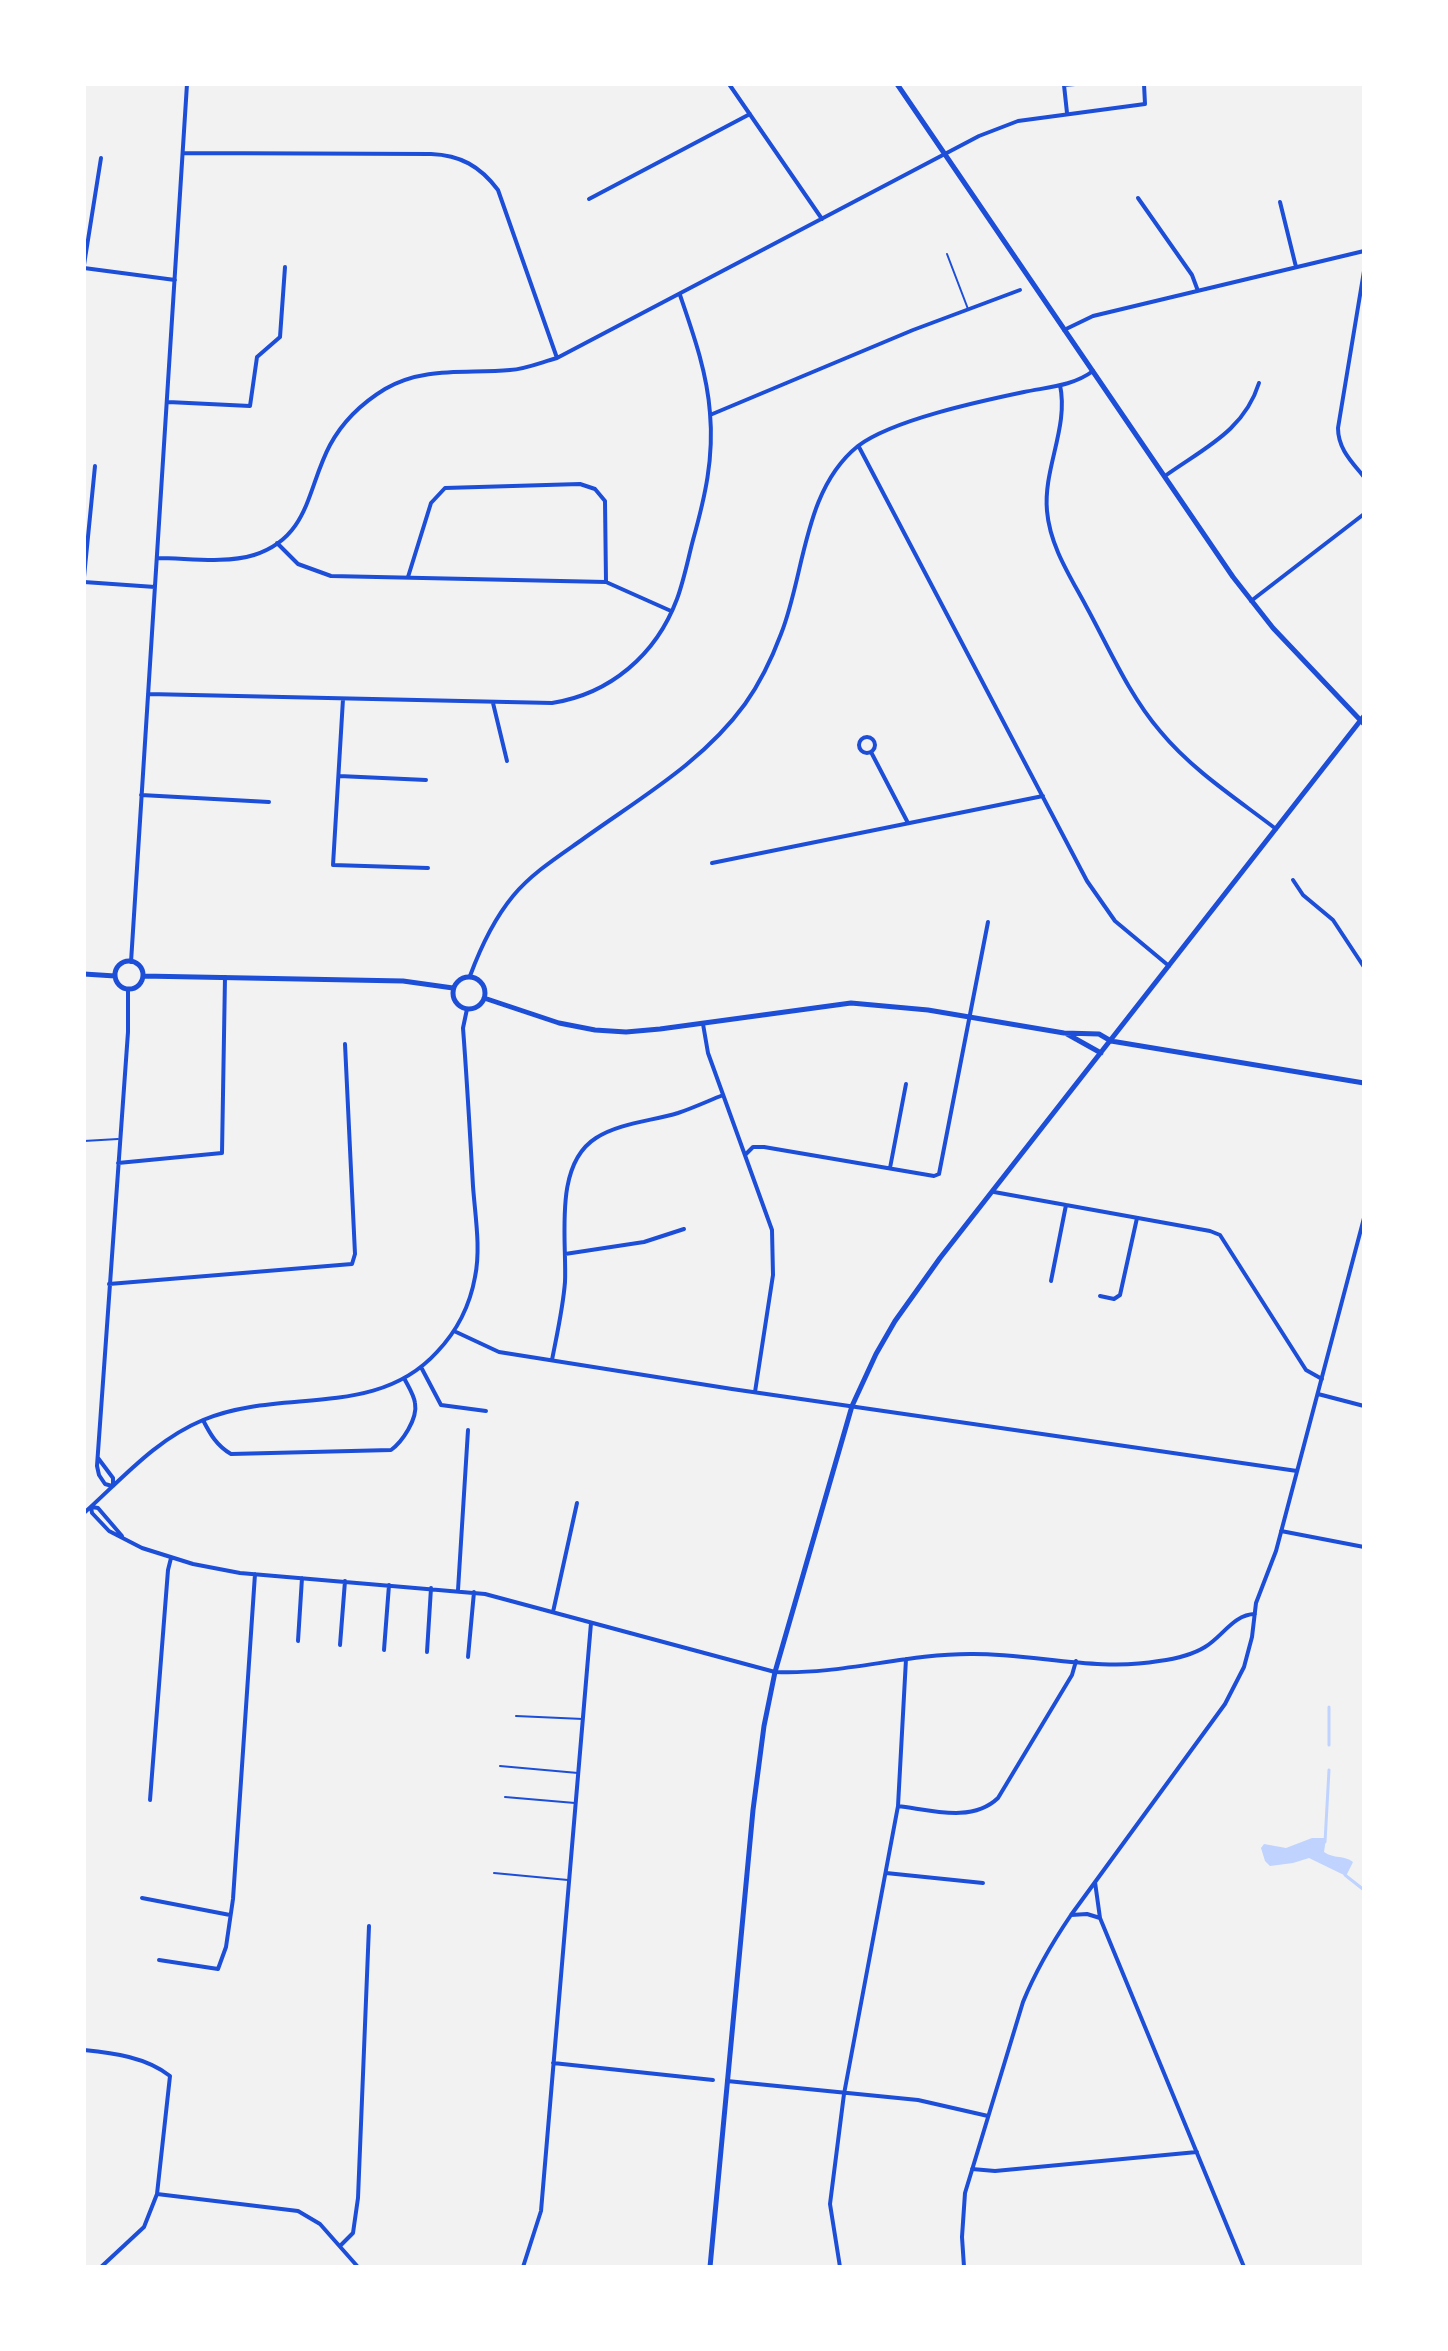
<!DOCTYPE html>
<html>
<head>
<meta charset="utf-8">
<style>
  body { margin:0 }
  #map { position:relative; width:1448px; height:2351px; overflow:hidden; background:#f2f2f2; font-family:Cabin,sans-serif }
  canvas { display:block }
  .frame { position:absolute; inset:0; border:86px solid #fff; pointer-events:none }
</style>
</head>
<body>
<div id="map">
<canvas width="1448" height="2351"></canvas>
<div class="frame"></div>
</div>
<script>
const g = document.querySelector('canvas').getContext('2d');
g.lineJoin = 'round';
function paint(path, color) { g.fillStyle = color; g.fill(path, 'evenodd'); }
function trace(path, color, width, dash) { g.strokeStyle = color; g.lineWidth = width; g.lineCap = dash ? 'butt' : 'round'; g.setLineDash(dash || []); g.stroke(path); }
const water = new Path2D(`
  M1312 1838H1326L1324 1852C1334 1859 1344 1855 1353 1862L1346 1876 1309 1858 1293 1863 1270 1866 1265 1861 1261 1848 1264 1844 1286 1848Z`);
const stream = new Path2D(`
  M1329 1745V1707
  M1325 1842 1329 1770
  M1345 1875 1364 1890`);
const service = new Path2D(`
  M947 254 968 309
  M84 1141 118 1139
  M516 1716 583 1719
  M500 1766 578 1773
  M505 1797 575 1803
  M494 1873 568 1880`);
const minor = new Path2D(`
  M729 84 822 219
  M1067 113 1064 85 1075 84
  M183 153 431 154C460 155 480 166 498 190L557 358
  M1138 198 1192 275 1198 291
  M589 199 750 114
  M1280 202 1296 267
  M84 265 101 158
  M84 268 175 280
  M1364 271 1338 428C1338 449 1352 462 1364 477
  M1064 330 1093 316 1364 251
  M1060 385C1069 427 1043 469 1047 511 1050 546 1070 576 1086 606 1109 648 1129 695 1160 731 1192 770 1237 799 1276 829
  M168 402 250 406 257 357 280 337 285 267
  M710 415 913 330 1020 290
  M859 447 1087 881 1115 921 1169 966
  M1165 476C1204 448 1244 431 1259 383
  M277 543 298 564 331 576 606 582 671 611
  M157 558C188 558 224 564 254 555 310 537 307 488 330 445 343 421 362 403 385 389 424 366 467 374 510 370 526 369 542 362 557 358L979 136 1018 121 1145 104 1144 84
  M84 577 95 466
  M408 577 431 503 445 488 580 484 595 489 605 501 606 582
  M84 582 155 587
  M1251 601 1364 514
  M148 694 552 703C610 694 656 655 677 599 684 580 688 559 693 540 705 497 714 458 710 413 707 372 693 333 680 295
  M343 699 333 865 428 868
  M493 703 507 761
  M859 745a8 8 0 1 1 16 0a8 8 0 1 1-16 0Z
  M871 752 908 823
  M339 776 426 780
  M141 795 269 802
  M712 863 1043 796
  M1293 880 1303 895 1333 920 1364 967
  M131 962 187 84
  M470 976C480 949 494 919 513 896 532 873 559 856 583 839 640 798 703 762 745 704 760 683 772 658 781 634 805 574 803 490 858 446 892 420 981 401 1024 392 1048 387 1073 386 1093 371
  M703 1024 708 1053 772 1230 773 1275 755 1392
  M745 1155 753 1147H764L934 1176 939 1174 988 922
  M118 1163 222 1153 225 977
  M890 1168 906 1084
  M994 1192 1210 1231 1220 1235 1306 1370 1322 1379
  M565 1254 644 1242 684 1229
  M1051 1281 1066 1205
  M109 1284 352 1264 355 1254 345 1044
  M1100 1296 1114 1299 1120 1295 1137 1218
  M454 1331 499 1352 732 1389 1297 1471
  M552 1360C557 1334 563 1308 565 1282 567 1240 553 1165 596 1138 619 1123 652 1121 678 1113 693 1108 708 1101 723 1095
  M421 1367 441 1405 486 1411
  M1318 1394 1364 1406
  M203 1420C210 1434 217 1446 231 1454L391 1450C402 1442 418 1419 415 1403 414 1395 408 1386 404 1378
  M98 1458 113 1478V1486
  M112 1486 105 1484 99 1475 97 1466 128 1032V989
  M91 1507 92 1513 109 1531 142 1548 193 1564 240 1573 485 1594 775 1672C840 1675 905 1654 970 1654 1032 1653 1097 1672 1159 1661 1174 1659 1192 1655 1205 1647 1222 1637 1234 1614 1255 1614
  M92 1507 98 1508 122 1536
  M84 1513C122 1479 155 1440 203 1420 281 1387 375 1420 437 1352 457 1331 470 1305 475 1277 481 1248 475 1215 473 1186 470 1133 467 1080 463 1028L467 1009
  M1281 1531 1364 1547
  M458 1590 468 1430
  M553 1612 577 1503
  M298 1641 302 1578
  M340 1645 345 1581
  M384 1650 389 1585
  M427 1652 431 1588
  M468 1657 474 1592
  M150 1800 168 1570 171 1558
  M898 1806C931 1810 972 1823 998 1798L1072 1675 1076 1661
  M886 1873 983 1883
  M1095 1882 1100 1918 1244 2267
  M142 1898 230 1915
  M1071 1915 1087 1914 1100 1918
  M159 1960 218 1969 226 1947 233 1899 255 1574
  M84 2050C113 2053 146 2057 170 2076L157 2194
  M553 2063 713 2080
  M727 2081 918 2100 988 2116
  M972 2169 995 2171 1197 2152
  M340 2246 353 2233 358 2198 369 1926
  M101 2267 144 2227 157 2194 298 2211 320 2224 358 2267
  M523 2267 541 2211 591 1623
  M840 2267 830 2204 844 2094 898 1806 906 1659
  M964 2267 962 2237 965 2193 1023 2002C1036 1970 1052 1943 1071 1915L1225 1704 1244 1667 1252 1637 1256 1603 1276 1551 1364 1218`);
const tertiary = new Path2D(`
  M897 84 1233 577 1273 628 1364 724
  M115 975a14 14 0 1 1 28 0a14 14 0 1 1-28 0Z
  M84 974 115 976
  M143 976 403 981 453 988
  M453 993a16 16 0 1 1 32 0a16 16 0 1 1-32 0Z
  M484 998 559 1023 595 1030 626 1032 660 1029 851 1003 928 1010 1064 1033 1099 1034 1111 1041 1364 1083
  M1067 1034 1101 1053
  M710 2267 753 1810 764 1726 775 1672 852 1406 876 1354 895 1321 940 1258 1364 716`);
paint(water, '#bfd3fe');
trace(stream, '#bfd3fe', 3);
trace(service, '#1d4ed8', 2);
trace(minor, '#1d4ed8', 4);
trace(tertiary, '#1d4ed8', 5);
</script>
</body>
</html>
